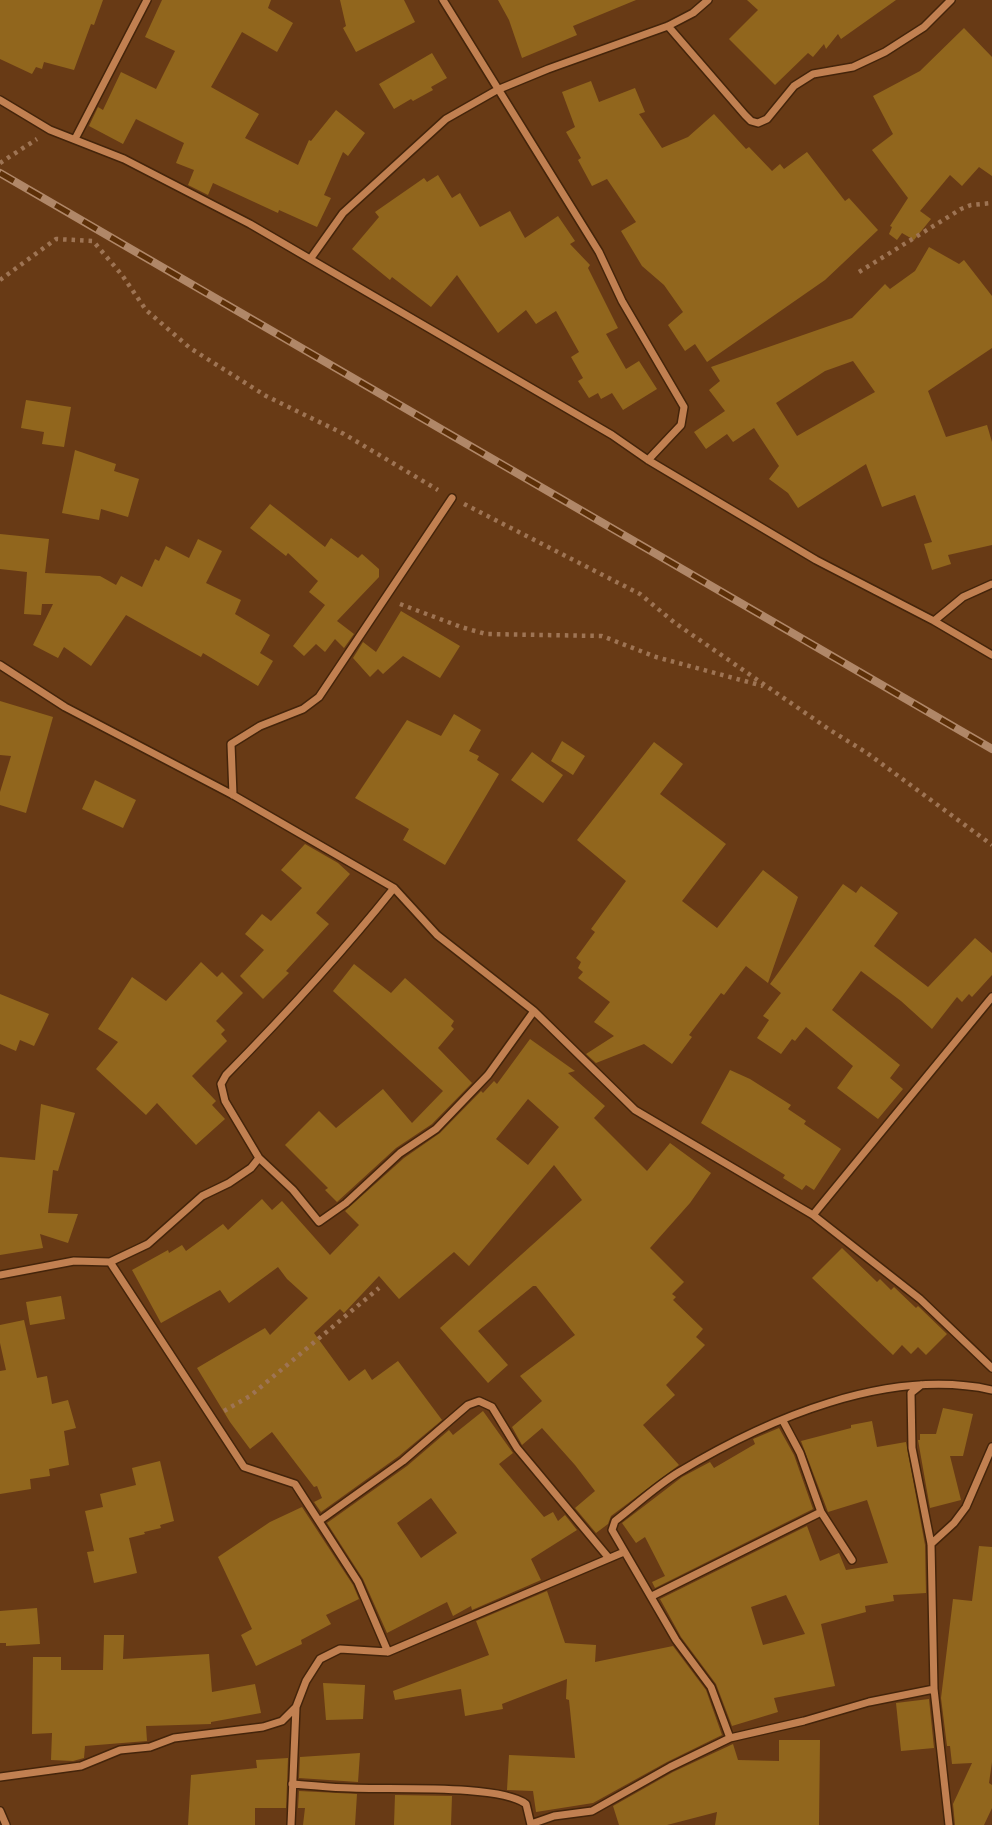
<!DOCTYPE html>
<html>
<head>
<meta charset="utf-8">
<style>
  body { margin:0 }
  canvas { display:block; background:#683a15 }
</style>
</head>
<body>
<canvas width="992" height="1825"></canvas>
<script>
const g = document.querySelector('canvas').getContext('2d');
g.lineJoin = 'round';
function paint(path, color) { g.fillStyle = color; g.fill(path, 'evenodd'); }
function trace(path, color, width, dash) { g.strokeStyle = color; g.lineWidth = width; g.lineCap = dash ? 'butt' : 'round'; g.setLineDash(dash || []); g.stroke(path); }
const building = new Path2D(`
  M0 0H103L94 25 91 24 74 70 44 62 42 69 36 67 32 74 0 59Z
  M162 0H271L268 8 293 23 277 52 242 32 211 87 259 114 245 138 298 165 309 140 311 141 336 110 365 133 348 156 343 152 324 195 331 198 317 227 279 210 278 213 213 183 208 195 188 185 194 170 176 163 184 143 136 119 123 144 89 126 98 107 103 110 121 72 156 89 175 51 145 37Z
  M340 0H404L415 22 356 52 343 28 346 26Z
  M498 0H636L573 26 577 35 522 58 509 20Z
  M747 0H896L841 39 838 34 826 49 824 44 813 57 808 53 775 85 729 39 758 10Z
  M964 28 992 57V176L979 167 962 186 950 175 920 211 931 219 914 240 902 233 897 240 889 234 892 227 890 226 908 198 872 150 893 134 873 96 920 71Z
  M432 53 447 78 431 87 433 90 413 101 411 99 394 109 379 84Z
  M591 81 599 102 635 88 645 112 639 114 662 148 688 137 714 114 746 149 749 147 772 171 780 164 784 169 807 152 845 201 849 198 878 230 825 280 707 362 695 344 685 351 668 325 683 312 664 285 642 266 621 231 636 222 607 179 592 186 578 160 581 158 566 132 575 127 562 92Z
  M438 175 452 198 460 193 480 227 510 211 525 238 558 216 575 241 570 244 590 265 588 268 618 328 606 334 626 369 639 361 657 389 623 410 612 393 601 399 598 393 589 398 578 381 583 378 571 357 579 352 556 311 536 324 526 310 498 333 457 275 431 307 392 277 390 280 352 249 379 217 375 212 424 178 427 182Z
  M929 247 959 264 964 260 992 296V348L928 391 946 437 987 425 992 442V545L948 555 951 564 932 570 924 544 932 542 915 495 882 507 866 464 798 508 788 493 769 479 779 466 754 428 733 442 727 434 706 449 694 432 725 411 709 390 720 381 711 367 852 318 885 284 890 289 915 271ZM853 361 875 392 797 436 776 403 825 371Z
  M26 400 71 407 64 447 42 444 44 432 21 428Z
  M75 450 116 464 114 471 139 479 128 517 101 509 99 520 62 513Z
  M270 504 325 547 331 538 358 558 362 554 379 569V577L337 621 354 634 344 648 335 639 325 652 316 644 304 656 293 646 325 605 309 592 318 581 288 553 286 556 250 528Z
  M0 534 49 539 45 573 100 576 116 585 121 576 142 587 155 559 159 561 166 546 189 558 198 539 222 551 206 583 241 600 235 614 270 635 260 653 273 661 258 686 203 653 201 657 126 615 91 666 64 647 58 658 33 645 53 604H42L41 615 24 614 27 572 0 569Z
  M401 611 460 646 440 678 403 656 383 674 378 669 370 677 353 658 363 642 376 652Z
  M0 701 53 717 26 813 0 805V792L11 756 0 755Z
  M454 714 481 730 469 751 479 756 477 760 499 774 445 865 403 840 409 829 355 798 407 720 441 736Z
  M562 741 585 756 573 775 551 761Z
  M654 742 683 764 660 794 726 844 682 901 717 928 763 870 798 897 768 983 746 966 724 995 721 993 689 1035 692 1037 672 1064 644 1044 596 1063 586 1054 614 1036 594 1022 610 1002 578 978 583 972 578 968 581 962 576 958 595 932 591 929 626 881 577 840Z
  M532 752 563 775 543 803 511 780Z
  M95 780 136 800 123 828 82 809Z
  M305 844 338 863 350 874 316 913 329 924 286 971 289 973 263 999 240 976 264 950 245 934 262 914 271 921 302 888 281 870Z
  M843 884 856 893 861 886 898 913 874 946 928 987 975 938 992 953V975L972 997 969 994 962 1002 957 997 932 1029 901 1001 861 971 832 1010 900 1065 890 1078 903 1089 878 1119 837 1088 853 1066 806 1027 795 1041 792 1039 781 1054 757 1038 769 1020 763 1016 781 993 770 984Z
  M201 962 217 977 222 972 243 993 216 1021 225 1030 221 1034 227 1041 192 1076 216 1101 212 1105 225 1119 196 1145 157 1103 146 1115 96 1069 118 1042 98 1029 132 977 166 1001Z
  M354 964 391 993 405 978 454 1021 451 1026 454 1029 438 1048 472 1083 432 1124 396 1148 337 1202 325 1190 328 1188 285 1145 319 1111 336 1128 383 1089 412 1123 443 1091 333 991Z
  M0 994 49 1014 34 1046 20 1040 16 1051 0 1044Z
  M530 1039 575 1071 568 1073 605 1106 594 1118 647 1171 670 1143 711 1173 690 1203 650 1248 684 1282 672 1294 676 1297 673 1300 703 1329 696 1337 705 1345 666 1385 675 1395 643 1425 679 1465 611 1516 608 1524 596 1533 575 1508 595 1491 575 1465 542 1428 522 1445 512 1427 542 1401 520 1376 575 1335 536 1286H533L478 1331 508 1365 488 1383 440 1328 582 1200 554 1165 469 1266 454 1252 399 1299 379 1276 344 1313 340 1309 314 1333 349 1381 365 1369 372 1380 398 1361 442 1420 399 1456 321 1512 314 1502 322 1498 317 1486 314 1487 272 1432 250 1449 230 1422 197 1368 265 1328 270 1335 308 1298 287 1279 278 1267 229 1303 220 1290 161 1323 132 1270 168 1250 169 1253 182 1245 186 1251 223 1224 228 1230 262 1199 272 1210 282 1201 330 1255 359 1225 345 1211 404 1158 440 1133 481 1091 483 1093 494 1081 497 1084ZM528 1099 559 1127 528 1165 496 1139Z
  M730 1070 750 1079 791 1105 788 1109 806 1121 804 1124 841 1149 814 1190 806 1185 802 1190 783 1178 785 1175 701 1123Z
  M41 1104 75 1113 58 1171 53 1170 48 1213 78 1214 68 1243 40 1234 43 1248 0 1255V1157L35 1160Z
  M842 1248 877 1282 880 1279 891 1290 894 1287 916 1308 918 1306 947 1334 926 1355 918 1347 911 1354 902 1345 893 1355 812 1278Z
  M61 1296 65 1319 30 1325 26 1302Z
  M24 1320 37 1378 47 1376 52 1404 68 1400 76 1428 64 1431 69 1465 49 1469 50 1476 30 1479 31 1489 0 1494V1371L6 1370 0 1343V1325Z
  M943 1408 973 1414 963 1456H950L961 1500 930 1508 918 1440H920V1434H936Z
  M483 1411 513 1453 499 1464 544 1517 553 1512 558 1521 565 1515 577 1530 531 1559 541 1580 472 1610 471 1606 453 1616 447 1602 387 1633 363 1579 327 1523 407 1466 449 1430 453 1435ZM431 1498 457 1533 421 1558 397 1523Z
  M872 1421 877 1447 906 1442 925 1545 926 1593 893 1595 894 1601 865 1606 866 1612 821 1624 835 1686 774 1698 778 1712 732 1726 716 1684 681 1637 660 1599 807 1526 820 1561 839 1553 846 1570 888 1563 867 1500 828 1512 801 1441 851 1428V1425ZM786 1595 805 1634 763 1645 751 1607Z
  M779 1428 794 1455 813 1509 655 1588 652 1582 665 1576 645 1537 636 1543 622 1523 682 1477 710 1462 714 1468 755 1444 753 1439Z
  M160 1461 174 1521 160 1525 161 1528 144 1532 145 1534 129 1538 137 1573 94 1583 87 1552 94 1551 85 1511 103 1507 100 1494 136 1485 132 1468Z
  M302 1507 353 1585 359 1599 326 1615 331 1624 301 1640 302 1644 256 1666 241 1635 252 1629 218 1557 270 1522Z
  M979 1546 992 1547V1762L989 1783 992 1785V1808L984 1825H955L953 1804 972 1763 952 1764 950 1746H947L941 1698 953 1599 972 1601Z
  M547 1591 565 1643 596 1645 595 1662 673 1646 706 1690 722 1735 667 1762 593 1803 536 1812 533 1791 507 1790 509 1755 575 1758 569 1700 566 1699 567 1679 502 1704 503 1709 465 1716 461 1689 395 1700 393 1691 489 1655 476 1621Z
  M37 1608 40 1644 6 1646V1643H0V1611Z
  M104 1635H124L123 1659 209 1654 212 1692 255 1684 261 1713 211 1722V1724L146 1726 147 1741 85 1746 84 1758 73 1761 51 1760 52 1733 32 1734 33 1657H61V1670H103Z
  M323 1683 365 1685 363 1719 326 1720Z
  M929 1699 934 1748 901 1751 896 1703Z
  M779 1740H820L819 1825H715L717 1812 667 1825H619L613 1806 673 1772 733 1744 738 1760 779 1761Z
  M360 1753 358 1782 299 1778 300 1757Z
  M288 1758 286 1808H255V1825H188L191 1775 257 1768 256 1760Z
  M299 1791 357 1794 355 1825H303L305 1808H298Z
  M395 1795 452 1796 451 1825H394Z`);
const path = new Path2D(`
  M0 163 37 139
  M859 272 961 209 971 205 992 203
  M0 280 56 239 93 241 122 275 146 310 190 348 266 396 344 434 438 490
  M464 504 640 594 675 623 830 730 867 753 992 845
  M400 604 461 627 486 634 602 636 656 657 763 686
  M224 1411 250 1396 379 1288`);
const minor = new Path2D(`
  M443 0 599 252 622 301 684 407 681 425 648 460
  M668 26 745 115 751 121 758 123 767 119 794 86 813 74 853 67 885 52 924 27 951 0
  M0 100 50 130 124 159 250 224 612 435 648 460 816 560 934 621 992 655
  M75 139 147 0
  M311 258 343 213 446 119 497 90 548 69 668 26 693 13 708 0
  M934 621 963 597 992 584
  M0 665 65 707 233 795 394 888 437 935 534 1011 635 1110 813 1215 920 1299 992 1368
  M233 795 231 744 260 726 303 709 319 697 452 498
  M259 1158 225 1101 221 1084 226 1075C285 1015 342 953 394 888
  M813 1215 992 997
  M110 1262 244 1467 295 1484 358 1582 388 1652
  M0 1275 74 1261 110 1262 148 1244 202 1196 229 1183 251 1168 259 1158 293 1190 319 1222 346 1203 400 1153 436 1129 488 1075 534 1011
  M921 1385 911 1393 912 1448 931 1544 934 1689 949 1825
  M783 1421 800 1453 821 1512 852 1560
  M319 1521 403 1461 468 1405 479 1401 492 1407 517 1448 608 1557
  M931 1544 954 1523 966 1507 992 1447
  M652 1596 821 1512
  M730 1738 711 1687 676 1640 612 1530 615 1521C636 1505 656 1486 679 1472 767 1419 888 1367 992 1390
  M0 1777 81 1766 120 1750 150 1747 174 1738 263 1727 282 1721 296 1707 306 1681 320 1659 340 1649 388 1652 624 1552
  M292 1784C311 1785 331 1788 351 1788 389 1790 499 1784 526 1804L531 1825
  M0 1811 6 1825
  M531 1824 554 1816 592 1811 670 1767 730 1738 804 1721 869 1702 934 1689
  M291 1825 296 1707`);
const rail = new Path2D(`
  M0 173 992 749`);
paint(building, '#91661d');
trace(minor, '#44240a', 10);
trace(path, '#9e7454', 4.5, [3.5, 5]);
trace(minor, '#c18051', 7);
trace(rail, '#b08768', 8);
trace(rail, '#5c2f07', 5, [16]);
</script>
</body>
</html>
